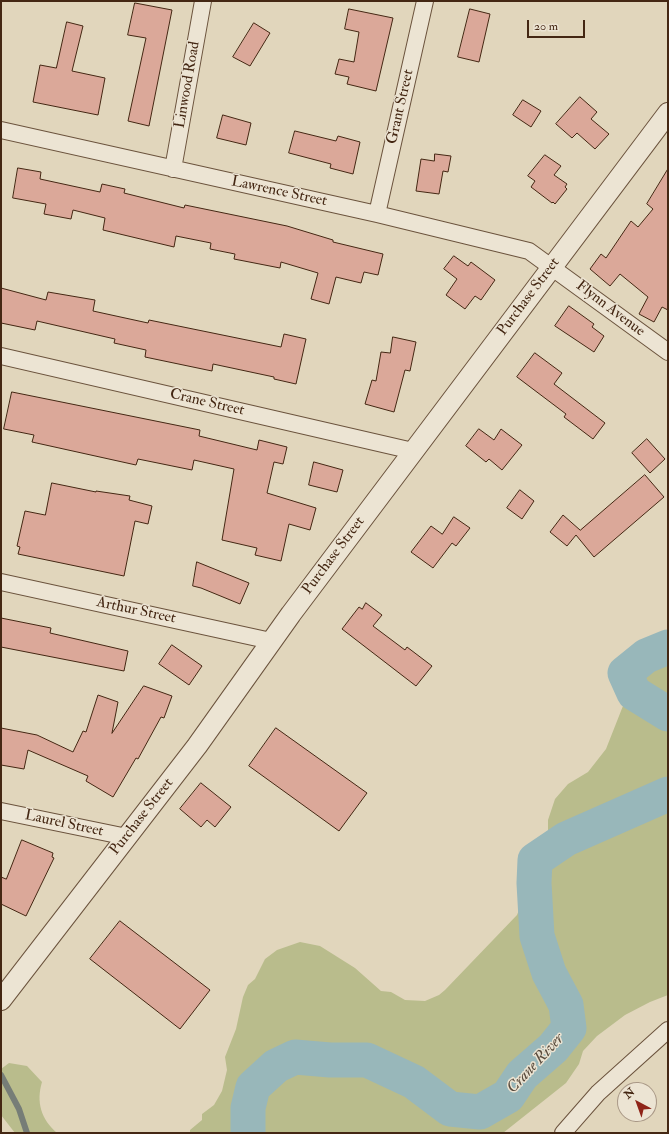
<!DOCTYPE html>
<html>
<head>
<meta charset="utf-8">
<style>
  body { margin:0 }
  #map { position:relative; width:669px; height:1134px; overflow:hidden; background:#e1d6bc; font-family:"IM FELL Double Pica",serif }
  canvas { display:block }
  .frame { position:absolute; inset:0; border:2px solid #442713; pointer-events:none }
  .north { position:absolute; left:617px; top:1082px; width:40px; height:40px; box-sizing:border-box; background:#ece4d3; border:1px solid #a99886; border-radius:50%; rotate:319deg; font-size:11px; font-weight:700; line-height:16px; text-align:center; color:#442713 }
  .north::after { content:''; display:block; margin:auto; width:14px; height:18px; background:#8f2418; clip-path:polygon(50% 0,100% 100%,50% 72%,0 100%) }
  .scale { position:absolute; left:527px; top:20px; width:58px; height:18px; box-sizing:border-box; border:2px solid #442713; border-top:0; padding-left:5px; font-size:12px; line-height:14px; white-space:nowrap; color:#442713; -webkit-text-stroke:3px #ece4d3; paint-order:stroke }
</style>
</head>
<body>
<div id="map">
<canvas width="669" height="1134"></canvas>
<div class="frame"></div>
<div class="north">N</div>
<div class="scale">20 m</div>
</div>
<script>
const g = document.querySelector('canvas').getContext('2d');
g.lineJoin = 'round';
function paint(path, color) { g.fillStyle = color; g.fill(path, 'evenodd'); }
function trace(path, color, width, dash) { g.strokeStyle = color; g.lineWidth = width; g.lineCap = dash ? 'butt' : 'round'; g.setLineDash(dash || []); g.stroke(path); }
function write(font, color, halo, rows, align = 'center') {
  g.font = font + ' "IM FELL Double Pica",serif'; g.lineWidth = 3; g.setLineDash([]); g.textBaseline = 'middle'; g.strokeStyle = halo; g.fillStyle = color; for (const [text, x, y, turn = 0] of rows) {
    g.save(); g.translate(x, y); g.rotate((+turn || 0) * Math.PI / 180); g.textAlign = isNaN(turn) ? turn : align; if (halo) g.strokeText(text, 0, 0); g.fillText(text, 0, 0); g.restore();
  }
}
const green = new Path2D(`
  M668 661V995L650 1002 625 1015 597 1036 583 1051 579 1064 566 1083 503 1133H190V1130L202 1120V1114L214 1105 222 1091 227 1070 225 1057 236 1029 243 997 248 985 255 979 265 959 277 950 300 942 320 946 355 968 381 991 391 992 405 1000 425 1001 439 995 445 990 517 915 525 895 530 861 548 843V820L555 799 568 784 588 772 606 749 632 683 644 668Z
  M9 1063 27 1066 42 1082C36 1102 41 1119 57 1133H15L1 1115V1069Z`);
const stream = new Path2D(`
  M1 1075 19 1109 27 1133`);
const river = new Path2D(`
  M668 647 646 656 625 673 634 693 668 714
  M248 1133V1108L253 1087 276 1066 295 1057 330 1060H367L414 1082 450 1109 480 1112 508 1096 522 1075 553 1048 569 1028 566 1005 549 973 537 936 534 883 535 860 566 839 668 794`);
const building = new Path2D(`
  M135 3 172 10 149 126 128 121 146 38 128 35Z
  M349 9 393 18 376 91 347 84 349 77 335 74 339 59 354 62 359 32 345 29Z
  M470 9 490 14 479 62 458 57Z
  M67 22 83 26 72 71 105 78 98 115 33 102 40 65 56 68Z
  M254 23 270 33 250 66 233 57Z
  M580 97 597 112 591 119 609 134 595 149 577 133 572 138 556 124Z
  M523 100 541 111 531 127 513 115Z
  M223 115 251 123 246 145 217 138Z
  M295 131 336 141 338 136 360 142 353 174 330 168 331 164 289 153Z
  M435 154 451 156 448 172 443 171 439 194 416 191 421 159 434 161Z
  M545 155 561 166 554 175 567 184 565 187 567 189 555 204 553 202 552 203 531 187 535 181 528 176Z
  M18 168 41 172 40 179 100 192 102 184 125 189 124 193 184 208 185 205 287 226 333 240V242L383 254 378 275 364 272 361 283 336 277 329 304 311 299 318 273 281 262 280 268 234 259 235 254 210 249 211 243 176 236 174 247 103 230 105 218 73 210 71 219 44 214 46 204 13 198Z
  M668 169V310L662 307 654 322 639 314 648 297 620 274 610 286 590 269 601 254 606 258 631 221 638 227 653 209 647 204Z
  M454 256 468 266 471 262 495 280 481 300 475 296 465 309 446 295 457 279 444 269Z
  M1 288 46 300 48 292 95 300 93 311 148 323 149 320 281 347 284 334 306 339 296 384 274 379V377L213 364 212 371 145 357 146 350 114 343 115 339 37 321 35 330 1 323Z
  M569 306 594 324 592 327 604 336 594 352 555 326Z
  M393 337 416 342 410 371 405 370 394 412 365 404 372 380 376 381 381 352 390 353Z
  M535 353 562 373 554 384 605 423 593 439 564 417 566 414 517 377Z
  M12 392 200 430 199 436 257 450 259 440 287 447 283 464 274 462 267 493 316 508 310 530 289 524 281 561 255 555 257 548 222 540 234 469 194 460 192 470 138 459 136 465 32 442 34 435 4 429Z
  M479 429 494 440 501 429 522 445 502 470 489 459 486 462 466 446Z
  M647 439 665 459 650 473 632 453Z
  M314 462 343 470 337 492 309 485Z
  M645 475 664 497 594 557 576 535 567 546 550 532 563 515 580 530Z
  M52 483 96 492V491L130 496 129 500 152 506 148 524 135 521 124 576 18 554 20 547 17 546 25 511 45 515Z
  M520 490 534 501 522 519 507 508Z
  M454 517 470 528 456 546 452 543 433 568 411 552 431 526 442 534Z
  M197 562 249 583 240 604 201 588 193 586Z
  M366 603 382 615 373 626 405 650 407 647 432 666 416 686 342 629 359 607 362 609Z
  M1 618 51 628 50 633 128 651 124 671 1 647Z
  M172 645 202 666 189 685 159 664Z
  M144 686 172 696 164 718 161 717 138 759 136 758 113 797 86 781 88 776 28 750 24 769 1 765V728L37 735 73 752 83 731 86 732 98 695 118 702 112 733Z
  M276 728 367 793 339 831 249 766Z
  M201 783 231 807 215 827 207 820 201 827 180 809Z
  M22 840 53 853 52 857 54 858 26 916 1 904V877L6 879Z
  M120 921 210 990 180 1029 90 959Z`);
const minor = new Path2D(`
  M1 130 377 214 529 251 668 352
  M173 169 203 1
  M377 214 425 1
  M1 356 413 451
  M1 582 271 641
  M1 811 127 837
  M563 1133 598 1093 668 1030`);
const tertiary = new Path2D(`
  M1 1000 197 746 291 614 668 113`);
const streetNames = [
  ["Linwood Road",188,85,-80],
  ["Grant Street",401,107,-77],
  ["Lawrence Street",279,192,12],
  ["Purchase Street",529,297,-53],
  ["Flynn Avenue",610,309,37],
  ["Crane Street",207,403,13],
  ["Purchase Street",334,556,-53],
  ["Arthur Street",136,611,12],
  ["Purchase Street",142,817,-52],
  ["Laurel Street",64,824,12]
];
const waterNames = [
  ["Crane River",536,1064,-47]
];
paint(green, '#b9bc8c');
trace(stream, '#767d77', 6);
trace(river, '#98b7ba', 35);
paint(building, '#dba899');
trace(building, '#442713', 1);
trace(minor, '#6b533d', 18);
trace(tertiary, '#6b533d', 22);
trace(minor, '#ece4d3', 16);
trace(tertiary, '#ece4d3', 20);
write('15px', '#442713', '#ece4d3', streetNames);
write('italic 16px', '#594b3d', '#ece4d3', waterNames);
</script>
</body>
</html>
